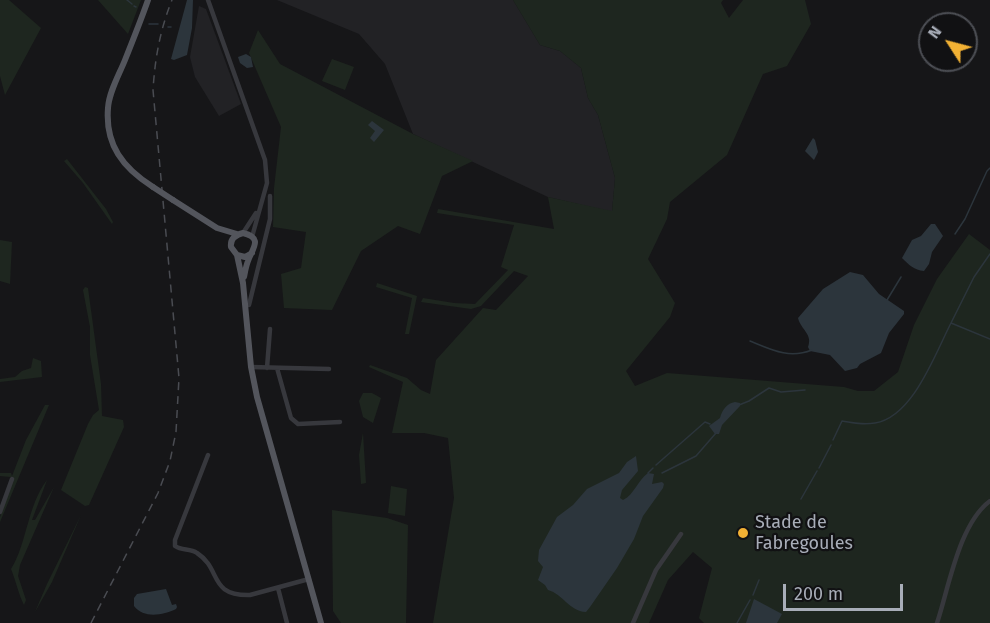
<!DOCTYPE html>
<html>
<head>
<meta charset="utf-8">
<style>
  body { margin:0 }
  #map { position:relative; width:990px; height:623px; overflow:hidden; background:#161618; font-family:"Fira Sans",sans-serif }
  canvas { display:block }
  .north { position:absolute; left:918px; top:12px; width:60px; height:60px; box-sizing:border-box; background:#111113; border:2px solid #4d4f55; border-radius:50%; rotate:306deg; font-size:16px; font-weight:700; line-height:24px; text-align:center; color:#a8adb8 }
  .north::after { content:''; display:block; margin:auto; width:21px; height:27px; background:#f2b134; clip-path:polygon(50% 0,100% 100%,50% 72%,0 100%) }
  .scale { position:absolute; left:783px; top:584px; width:120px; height:27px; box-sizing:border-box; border:3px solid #a8adb8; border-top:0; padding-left:8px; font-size:18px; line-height:21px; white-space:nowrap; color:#a8adb8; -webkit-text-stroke:4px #111113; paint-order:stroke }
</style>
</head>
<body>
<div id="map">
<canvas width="990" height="623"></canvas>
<div class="north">N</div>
<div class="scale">200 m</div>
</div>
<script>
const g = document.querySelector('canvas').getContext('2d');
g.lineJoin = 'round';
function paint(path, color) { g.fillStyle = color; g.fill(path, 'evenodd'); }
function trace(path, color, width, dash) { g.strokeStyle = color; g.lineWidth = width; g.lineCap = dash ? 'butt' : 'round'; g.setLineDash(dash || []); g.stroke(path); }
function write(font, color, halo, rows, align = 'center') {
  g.font = font + ' "Fira Sans",sans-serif'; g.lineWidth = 4.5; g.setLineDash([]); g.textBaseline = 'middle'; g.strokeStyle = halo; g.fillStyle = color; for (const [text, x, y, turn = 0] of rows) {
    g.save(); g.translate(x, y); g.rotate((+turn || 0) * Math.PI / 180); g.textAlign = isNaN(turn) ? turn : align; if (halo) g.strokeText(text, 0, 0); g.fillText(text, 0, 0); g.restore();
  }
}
const built = new Path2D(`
  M277 0H513L540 45 560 51 581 68 588 98 598 115 615 178 612 212 548 197 413 134 385 64 359 34Z
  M199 6 206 9 241 104 219 116 195 77 190 57Z`);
const green = new Path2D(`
  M0 0H9L41 28 5 95 0 76Z
  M99 0H141L128 34 98 0Z
  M513 0H723L721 3 729 18 743 0H805L811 24 787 66 763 74 727 155 670 202 667 219 648 259 675 303 670 317 626 371 635 386 667 373 844 387 858 391H874L898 372 914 325 937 279 969 234 990 250V623H704L699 618 712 568 693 552 668 580 649 623H433L454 498 448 438 424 433H392L403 382 369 367 370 365 407 378 421 390 430 394 436 360 483 308 496 310 528 276 514 271 481 306 471 309 421 302 423 298 454 303 475 304 508 270 501 267 514 225 437 213 438 209 554 229 548 197 612 211 615 178 598 115 588 98 581 68 560 51 540 45Z
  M258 30 280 64 413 134 473 161 442 176 420 234 398 226 361 251 332 310 284 308 281 274 301 268 306 232 273 227 274 188 281 127 249 53Z
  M332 59 354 67 345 90 322 81Z
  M67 159 106 209 113 222 112 224 83 183 64 161Z
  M0 240 12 242 10 284 0 281Z
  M377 283 417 296 409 334H405L412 298 376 287Z
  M85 287 88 288 101 384 102 416 123 420 124 427 89 505 85 506 61 490 88 424 93 415 99 410 90 355V327L83 290Z
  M33 358 41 361 42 377 0 382V379L15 377 22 371 31 368Z
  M363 393H372L381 398 373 423 363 417 359 401Z
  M45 405H49L0 522V517L13 480 11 477 0 476V473H11L12 476 26 440Z
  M363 433 366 483 361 484 359 455Z
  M47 480 32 520H35L54 487 20 565 18 576 26 600 24 605C18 593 16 581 11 569 27 544 27 506 47 480Z
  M391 486 407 489 405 516 388 513Z
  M332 510 387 518 408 525 406 623H341L333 611Z
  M81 515 52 582 35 612 47 584Z`);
const water = new Path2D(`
  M187 0H193L192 28 187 55 174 60 171 59Z
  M246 54 251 57 253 67 247 68 240 63 238 57Z
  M372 121 384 130 374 142 370 138 375 131 368 125Z
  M813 138 815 140 818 152 814 160 805 151Z
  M931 224H935L943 236 932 252 929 264 924 271C914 270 909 265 902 258L912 240 921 236Z
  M850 272 863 275 879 294 904 311V314L889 333 881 353 860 364 857 368 845 371 830 355 810 351 808 347C813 334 801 330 798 318L823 289Z
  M735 402 740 403V406L722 425 719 434H715L709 426 720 418C722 410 727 403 735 402Z
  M636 456 638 471 622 490 620 498 623 500C634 495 638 480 648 473L654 474 652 484 662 482 664 484 663 488 643 516 634 539 617 568 590 607 586 612C569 611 563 594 548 590L545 585 538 580 543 567 538 561 539 550 557 517 573 505 587 489 619 473 627 462Z
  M166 589 172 605 176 604 177 607 176 609C163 615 144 619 134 606V598L137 594Z
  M754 599 782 614 777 623H746Z`);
const stream = new Path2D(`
  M127 0 132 4
  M134 6 136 7
  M149 24H158
  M168 27H171
  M955 234 965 219 987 171 990 168
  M887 300 901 277
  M951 323 974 277 990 254
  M750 341C772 350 789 359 812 350
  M739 405 749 401 769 388 781 392 805 390
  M833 440 842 421C853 423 863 425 875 423 913 417 935 354 951 323L990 339
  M656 465 705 422 710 424
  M819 468 831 445
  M648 473 653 468
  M662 473 696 456 716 433
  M801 499 817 471
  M753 595 759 580
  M737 623 750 600`);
const minor = new Path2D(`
  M208 0 265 160 267 183 252 237
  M243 233 256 213
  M249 305 270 219V196
  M251 367 329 369
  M267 368 270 329
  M277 368 291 418 298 424 340 422
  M208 455 175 540V546C182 551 190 548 197 553 222 569 208 596 250 595L309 579
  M0 512 12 479
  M278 588 287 623
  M633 623 656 570 681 534
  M937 623C949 587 959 524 990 501`);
const major = new Path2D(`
  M148 0C141 20 133 40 125 60 119 75 109 92 108 108 105 145 123 168 153 187
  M173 200 217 228 237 234
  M237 255 243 283 251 367 257 397 321 623
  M244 277C245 272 246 266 248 261 252 249 264 238 243 233 235 235 230 239 231 247L237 255 245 257 252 253`);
const rail = new Path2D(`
  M91 623 158 493 170 461 176 432 179 378 153 90C155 58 160 30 172 0`);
const majorBridge = new Path2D(`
  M153 187 173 200`);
const markers = [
  [743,533,6,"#f2b134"]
];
const poiNames = [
  ["Stade de",755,523],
  ["Fabregoules",755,544]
];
paint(built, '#222225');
paint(green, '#1e261f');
paint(water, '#2c353c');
trace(stream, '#2c353c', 1.5);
trace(minor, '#37383d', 4.5);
trace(major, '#53555c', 6);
trace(rail, '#4a4c52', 1.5, [8, 6]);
trace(majorBridge, '#53555c', 6);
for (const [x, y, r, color] of markers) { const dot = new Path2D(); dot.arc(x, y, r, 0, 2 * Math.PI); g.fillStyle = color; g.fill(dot); trace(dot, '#111113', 2); }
write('18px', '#a8adb8', '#111113', poiNames, 'left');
</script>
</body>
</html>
